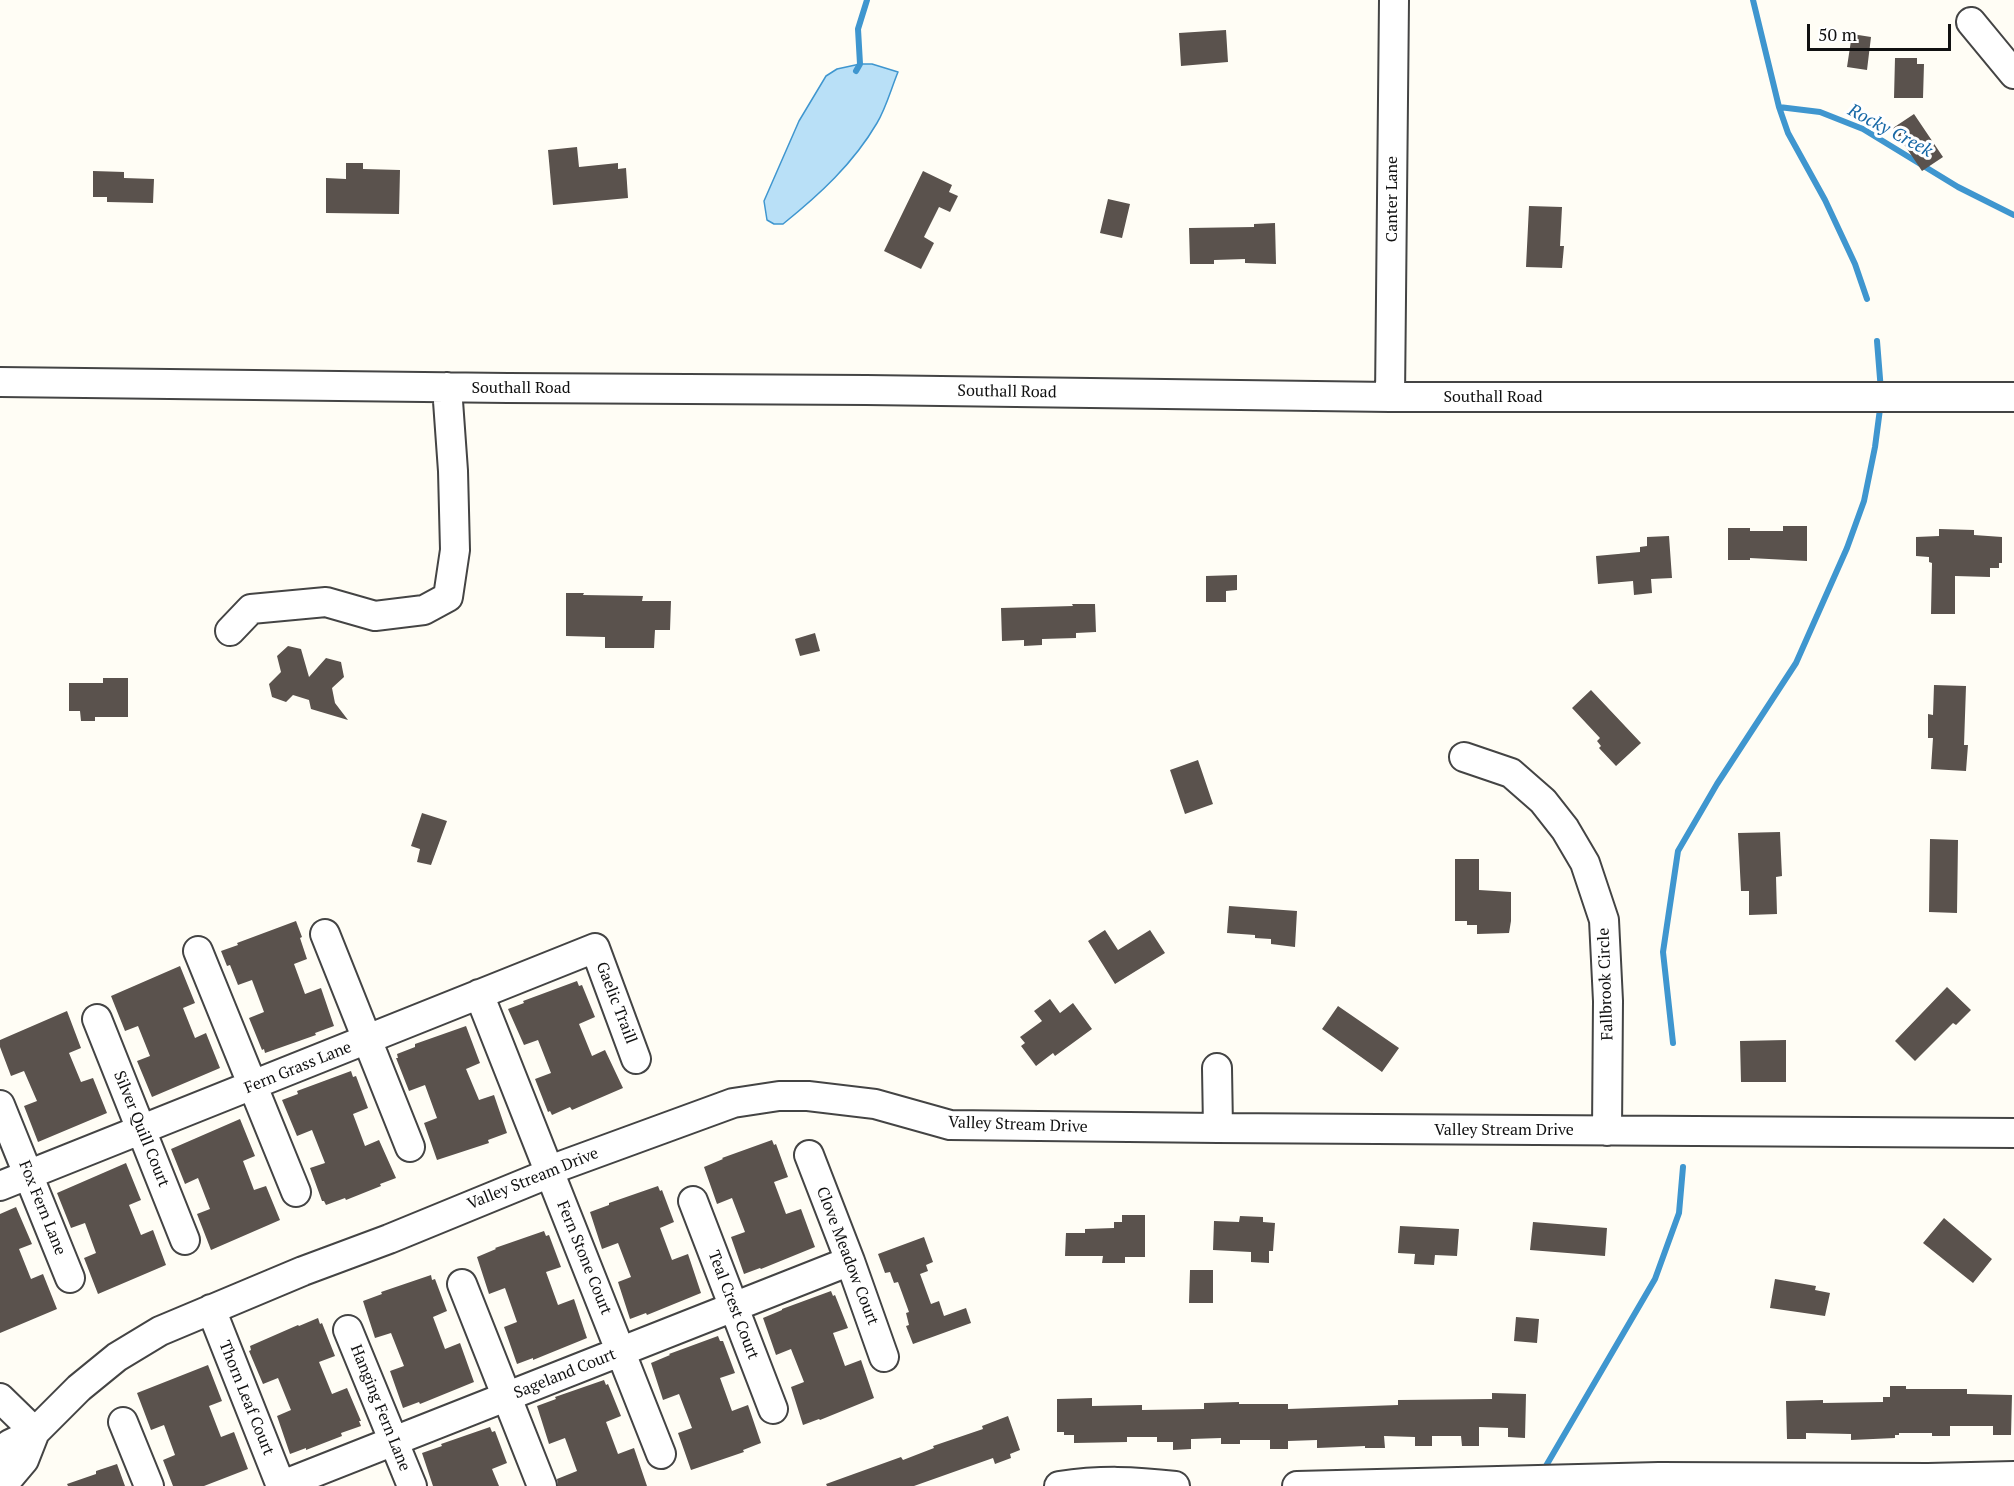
<!DOCTYPE html>
<html>
<head>
<meta charset="utf-8">
<style>
  body { margin:0 }
  #map { position:relative; width:2014px; height:1486px; overflow:hidden; background:#fffdf5; font-family:"PT Serif",serif }
  canvas { display:block }
  .scale { position:absolute; left:1807px; top:24px; width:144px; height:27px; box-sizing:border-box; border:3px solid #111; border-top:0; padding-left:8px; font-size:18px; line-height:21px; white-space:nowrap; color:#111; -webkit-text-stroke:4px #fff; paint-order:stroke }
</style>
</head>
<body>
<div id="map">
<canvas width="2014" height="1486"></canvas>
<div class="scale">50 m</div>
</div>
<script>
const g = document.querySelector('canvas').getContext('2d');
g.lineJoin = 'round';
function paint(path, color) { g.fillStyle = color; g.fill(path, 'evenodd'); }
function trace(path, color, width, dash) { g.strokeStyle = color; g.lineWidth = width; g.lineCap = dash ? 'butt' : 'round'; g.setLineDash(dash || []); g.stroke(path); }
function write(font, color, halo, rows, align = 'center') {
  g.font = font + ' "PT Serif",serif'; g.lineWidth = 6; g.setLineDash([]); g.textBaseline = 'middle'; g.strokeStyle = halo; g.fillStyle = color; for (const [text, x, y, turn = 0] of rows) {
    g.save(); g.translate(x, y); g.rotate((+turn || 0) * Math.PI / 180); g.textAlign = isNaN(turn) ? turn : align; if (halo) g.strokeText(text, 0, 0); g.fillText(text, 0, 0); g.restore();
  }
}
const water = new Path2D(`
  M860 64H872L898 72C891 89 886 108 877 123 853 164 819 195 783 224H774L767 220 764 201 799 121 826 76 837 69Z`);
const stream = new Path2D(`
  M1753 0 1779 107 1788 133 1825 200 1855 264 1867 299
  M856 71 860 64 858 29 867 0
  M1779 107 1820 112 1863 129 1958 187 2014 215
  M1877 341 1881 391
  M1673 1043 1663 952 1678 851 1717 784 1796 663 1847 548 1864 501 1875 447 1880 409
  M1543 1471 1655 1279 1679 1213 1683 1167`);
const building = new Path2D(`
  M1226 30 1228 62 1181 66 1179 33Z
  M1852 34 1871 37 1867 70 1847 67Z
  M1895 58H1917V64H1924L1923 98H1894Z
  M1914 114 1943 157 1922 171 1893 128Z
  M577 147 579 167 618 163V169L626 168 628 198 553 205 548 150Z
  M346 163H363V169L400 170 399 214 326 213V178L346 179Z
  M93 171 124 172V178L154 179 153 203 107 202V197H93Z
  M923 171 952 185 949 192 958 196 950 212 939 207 924 237 934 243 921 269 884 251Z
  M1108 199 1130 204 1122 238 1100 233Z
  M1529 206 1562 207 1560 246H1564L1562 268 1526 267Z
  M1275 223 1276 264 1245 263V259L1214 260V264H1190L1189 228 1254 227V224Z
  M1783 526H1807V561L1750 558V560H1728V528H1750V531H1783Z
  M1939 529 1974 530V535L2002 537V563H1999V568H1990V577L1955 576V614H1931L1932 563 1929 562V557L1916 556V537L1939 536Z
  M1669 536 1672 578 1651 579 1652 593 1634 595 1633 581 1598 584 1596 556 1640 552V547L1647 546V537Z
  M1237 575V590L1226 591V602H1206V576Z
  M566 593H584L583 595 643 596 642 601H671L670 630H655L654 648H605V637L566 636Z
  M1072 604H1095L1096 632 1076 633V638L1042 639V645L1024 646V640L1002 641 1001 608 1073 606Z
  M815 633 820 651 800 656 795 639Z
  M288 646 301 649 309 677 326 658 341 662 344 677 332 688 335 703 348 720 311 709 309 700 293 695 286 702 272 697 269 684 281 672 277 656Z
  M103 678H128V717H95V721H81L80 711H69V683H103Z
  M1934 685 1966 686 1964 745H1968L1966 771 1931 769 1933 738H1928V714L1933 715Z
  M1591 690 1641 743 1616 766 1599 748 1601 746 1597 741 1600 738 1572 708Z
  M1198 760 1213 804 1185 814 1170 770Z
  M422 813 447 821 431 865 417 862 420 849 411 846Z
  M1780 832 1782 876 1776 877 1777 914 1749 915V891H1741L1738 833Z
  M1930 839 1958 840 1957 913 1929 912Z
  M1455 859H1479V890L1511 892V921L1509 933 1477 934V925H1467V921H1455Z
  M1229 906 1297 911 1295 947 1271 944V939L1255 938V935L1227 933Z
  M296 921 302 937 300 938 307 959 294 964 305 994 321 988 334 1026 315 1033 316 1035 265 1053 264 1049 262 1050 249 1018 264 1012 252 980 238 985 230 965 227 966 221 951 238 945 237 943Z
  M1105 930 1118 950 1150 930 1165 953 1115 984 1088 941Z
  M180 966 195 1003 183 1008 195 1038 206 1033 220 1068 152 1097 137 1061 150 1056 138 1026 125 1031 111 996Z
  M577 981 579 986 582 985 595 1017 579 1024 592 1056 605 1050 623 1088 572 1110 570 1107 552 1115 550 1111 548 1112 535 1079 551 1073 538 1040 524 1045 508 1009 524 1003 523 1001Z
  M1947 987 1971 1010 1956 1025 1953 1023 1915 1061 1895 1041Z
  M1050 999 1060 1013 1073 1003 1092 1029 1055 1056 1053 1053 1036 1066 1021 1046 1025 1043 1020 1037 1042 1021 1034 1011Z
  M1338 1006 1399 1048 1382 1072 1322 1029Z
  M67 1011 81 1048 69 1053 81 1082 93 1078 107 1113 38 1142 24 1106 37 1101 24 1071 11 1076 0 1047V1040Z
  M466 1026 480 1063 466 1069 479 1100 494 1095 507 1133 488 1140 489 1143 437 1160 424 1123 437 1118 425 1085 409 1091 396 1058H398L397 1054 415 1047V1044Z
  M1786 1040V1082H1741L1740 1041Z
  M351 1071 353 1077 356 1076 368 1108 353 1114 365 1146 379 1140 396 1178 380 1184 381 1186 346 1200 345 1198 326 1205 324 1201H322L310 1168 325 1163 312 1130 297 1136 282 1100 298 1094 297 1091Z
  M240 1119 255 1156 243 1161 254 1190 266 1186 280 1220 211 1250 197 1214 210 1209 198 1178 185 1184 171 1149Z
  M772 1140 774 1145 776 1144 788 1177 774 1182 786 1214 801 1209 815 1247 761 1269 760 1268 744 1274 731 1237 745 1232 732 1198 717 1204 704 1167 723 1159 722 1158Z
  M126 1163 141 1200 129 1205 141 1235 153 1230 166 1265 98 1294 84 1258 96 1253 85 1223 71 1228 57 1193Z
  M658 1186 660 1191 662 1190 674 1222 660 1228 672 1260 688 1254 701 1293 647 1315 646 1313 630 1319 618 1282 631 1277 618 1243 602 1249 590 1212 609 1205V1203Z
  M16 1207 32 1244 19 1249 31 1279 43 1274 57 1309 0 1333V1214Z
  M1122 1215H1145V1257H1125V1263H1102L1103 1256H1065L1066 1233H1085V1229L1114 1228V1222H1122Z
  M1240 1216 1263 1217V1222L1275 1223 1273 1251H1269V1263L1251 1262V1252L1213 1250 1214 1221 1239 1222Z
  M1944 1218 1992 1259 1973 1283 1923 1243Z
  M1533 1222 1607 1228 1605 1256 1530 1250Z
  M1400 1226 1459 1229 1457 1256 1435 1255 1434 1265 1414 1264 1415 1254 1398 1253Z
  M544 1231 546 1236 549 1235 561 1267 546 1272 558 1305 574 1299 587 1338 533 1360V1358L517 1364 504 1327 517 1322 505 1288 489 1294 477 1257 496 1249 495 1248Z
  M924 1237 933 1262 926 1265 928 1271 920 1274 931 1304 939 1301 944 1316 966 1308 971 1323 913 1344 906 1326 909 1325 906 1313 909 1312 898 1282 894 1283 890 1272 885 1273 878 1254Z
  M1190 1270H1213V1303H1189Z
  M431 1275 432 1280 435 1279 447 1311 433 1317 445 1349 460 1343 474 1382 420 1404 419 1402 403 1408 390 1371 404 1366 391 1333 375 1338 363 1301 382 1294 381 1292Z
  M1775 1279 1816 1286 1815 1290 1830 1293 1825 1316 1770 1308Z
  M831 1291 833 1296 835 1295 848 1328 833 1333 845 1366 861 1360 874 1398 820 1420 819 1419 803 1425 791 1387 804 1382 791 1349 776 1355 763 1318 782 1310V1309Z
  M1516 1317 1539 1319 1537 1343 1514 1341Z
  M318 1318 320 1324 322 1323 335 1356 319 1362 332 1394 347 1388 361 1421H359L361 1426 341 1433 342 1436 306 1450V1448L290 1454 277 1416 291 1410 278 1378 263 1384 249 1351 251 1350 250 1346 298 1325 299 1326Z
  M718 1336 720 1341H723L735 1373 720 1378 732 1411 748 1405 761 1443 743 1450 744 1452 691 1470 678 1433 692 1428 679 1394 663 1400 651 1363 670 1355 669 1354Z
  M208 1365 222 1401 209 1406 221 1437 234 1432 248 1469 204 1486H173L163 1460 175 1455 164 1425 151 1430 137 1393Z
  M604 1380 606 1385 608 1384 621 1416 606 1422 618 1454 634 1448 647 1486H558L557 1479 577 1471 565 1438 549 1444 537 1406 556 1399 555 1397Z
  M1890 1386H1906V1389H1967V1394L2012 1395 2011 1435H1993V1426H1950V1436H1932V1433H1899V1435H1895V1438L1851 1440V1434L1806 1433V1439H1787L1786 1401 1823 1400V1403L1883 1402V1397H1890Z
  M1492 1393 1526 1394 1525 1438 1508 1437V1428L1479 1427V1446H1462L1461 1436H1432V1446H1415V1437L1384 1436 1385 1448H1365V1446L1317 1448V1440L1288 1441V1449H1270V1440H1240V1444H1221V1438L1191 1439V1449L1173 1450V1442H1157V1437H1127V1442L1074 1443V1435H1064V1432H1057V1399L1092 1398V1406L1142 1405V1410L1204 1409V1403L1239 1402V1404H1288V1409L1398 1405V1400L1492 1399Z
  M1008 1416 1020 1450 1010 1454 1011 1458 995 1464 993 1458 914 1486H827L826 1484 901 1457 903 1460 934 1448 933 1446 983 1429 982 1426Z
  M490 1427 492 1432 495 1431 507 1463 492 1469 499 1486H433L422 1453 442 1446 441 1444Z
  M117 1464 125 1486H68L67 1484 96 1474V1471Z`);
const minor = new Path2D(`
  M1971 22 2014 74
  M0 382 508 388 866 390 1390 397H2014
  M1390 397 1394 0
  M230 631 251 609 326 602 375 616 424 610 448 597 455 550 453 471 447 387
  M1464 757 1511 773 1543 801 1565 829 1585 863 1604 920 1608 1001 1607 1131
  M325 934 410 1147
  M198 951 296 1192
  M479 994 661 1454
  M97 1019 185 1240
  M1217 1068 1218 1128
  M0 1105 70 1278
  M809 1155 850 1261 884 1357
  M0 1186 595 948 636 1059
  M693 1201 773 1409
  M462 1284 542 1486
  M211 1309 281 1486
  M348 1330 412 1486
  M0 1398 35 1432
  M123 1422 149 1486
  M0 1453 10 1444 35 1432 79 1388 117 1357 160 1331 303 1271 389 1239 550 1173 558 1167 733 1103 779 1096H808L875 1104 950 1125 1218 1128 2014 1133
  M2 1486 24 1460 35 1432
  M280 1486 850 1261
  M1059 1486C1100 1480 1134 1481 1175 1486
  M1297 1486 1659 1477 1928 1478 2014 1476`);
const streetNames = [
  ["Canter Lane",1392,199,-90],
  ["Southall Road",521,388],
  ["Southall Road",1007,392,1],
  ["Southall Road",1493,397],
  ["Fallbrook Circle",1606,984,-92],
  ["Gaelic Traill",616,1003,69],
  ["Fern Grass Lane",298,1068,-22],
  ["Valley Stream Drive",1018,1125,2],
  ["Silver Quill Court",141,1129,68],
  ["Valley Stream Drive",1504,1130],
  ["Valley Stream Drive",533,1179,-22],
  ["Fox Fern Lane",42,1208,68],
  ["Clove Meadow Court",847,1256,69],
  ["Fern Stone Court",584,1258,68],
  ["Teal Crest Court",733,1305,69],
  ["Sageland Court",565,1374,-22],
  ["Thorn Leaf Court",246,1398,68],
  ["Hanging Fern Lane",380,1408,68]
];
const waterNames = [
  ["Rocky Creek",1890,131,28]
];
paint(water, '#b9e0f7');
trace(water, '#3f96cf', 1.5);
trace(stream, '#3f96cf', 6);
paint(building, '#5a524d');
trace(minor, '#444', 32);
trace(minor, '#fff', 28);
write('16px', '#111', '#fff', streetNames);
write('italic 18px', '#1768a6', '#fff', waterNames);
</script>
</body>
</html>
